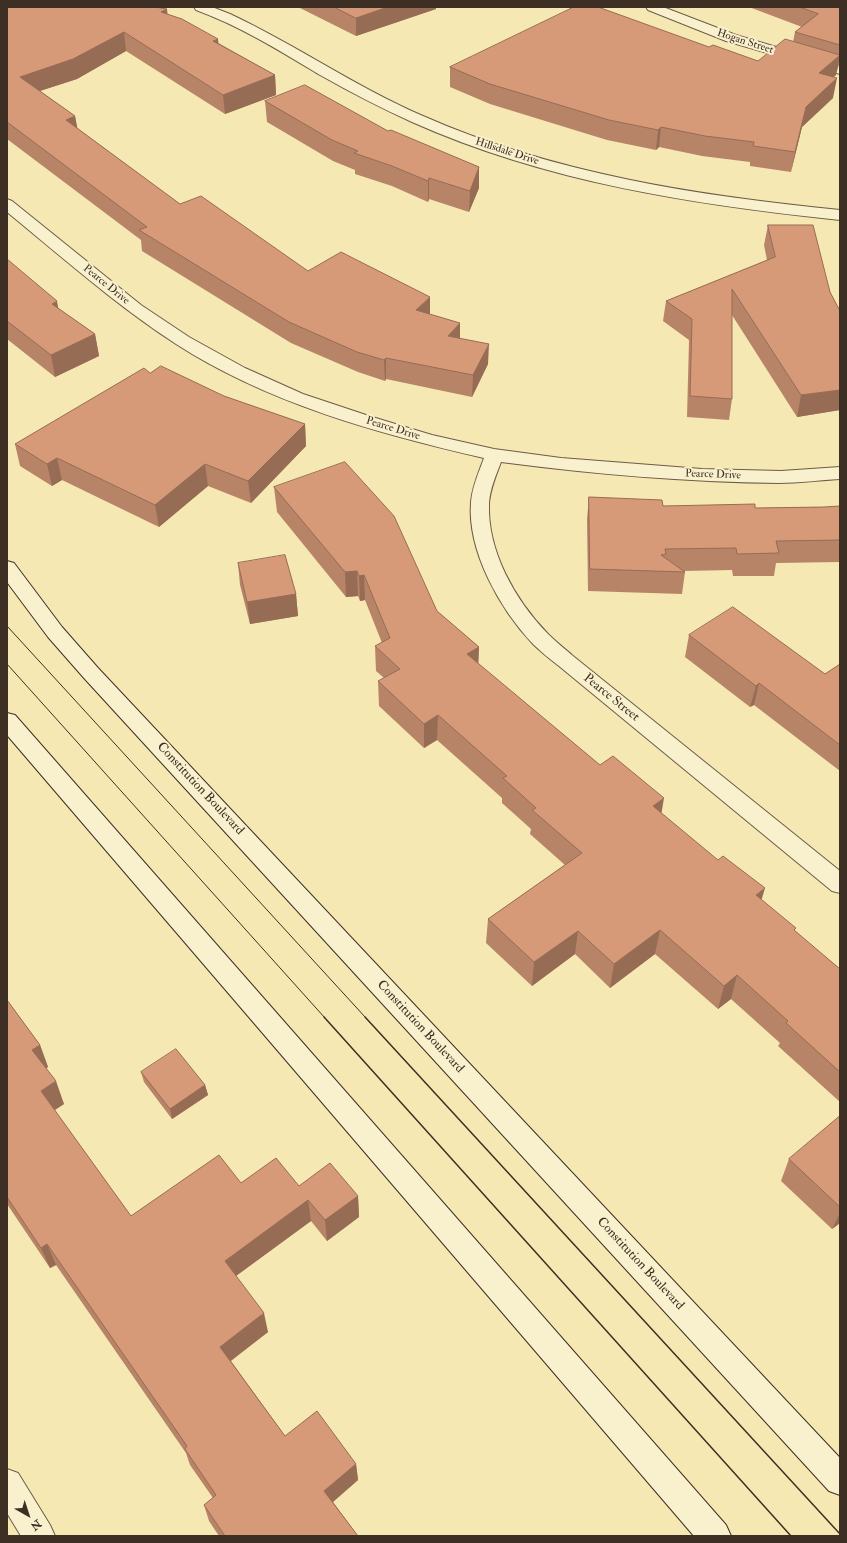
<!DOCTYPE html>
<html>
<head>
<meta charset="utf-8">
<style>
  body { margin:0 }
  #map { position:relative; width:847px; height:1543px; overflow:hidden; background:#f6e8b3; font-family:"IM FELL Double Pica",serif }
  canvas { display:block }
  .frame { position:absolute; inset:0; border:8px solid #3d2f23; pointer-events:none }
  .north { position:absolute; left:8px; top:1495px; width:40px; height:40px; -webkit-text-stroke:3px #f9f0ce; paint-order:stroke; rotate:141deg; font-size:11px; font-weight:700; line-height:16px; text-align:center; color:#3d2f23 }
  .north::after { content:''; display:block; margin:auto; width:14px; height:18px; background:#3d2f23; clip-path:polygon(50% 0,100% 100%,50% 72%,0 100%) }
</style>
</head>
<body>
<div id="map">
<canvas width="847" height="1543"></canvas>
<div class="frame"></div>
<div class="north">N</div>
</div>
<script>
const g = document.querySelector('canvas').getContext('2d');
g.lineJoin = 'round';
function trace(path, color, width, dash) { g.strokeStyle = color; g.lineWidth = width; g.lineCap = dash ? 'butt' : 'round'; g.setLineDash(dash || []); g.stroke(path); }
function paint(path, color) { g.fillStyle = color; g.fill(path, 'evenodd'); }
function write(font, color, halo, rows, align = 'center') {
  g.font = font + ' "IM FELL Double Pica",serif'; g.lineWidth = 4; g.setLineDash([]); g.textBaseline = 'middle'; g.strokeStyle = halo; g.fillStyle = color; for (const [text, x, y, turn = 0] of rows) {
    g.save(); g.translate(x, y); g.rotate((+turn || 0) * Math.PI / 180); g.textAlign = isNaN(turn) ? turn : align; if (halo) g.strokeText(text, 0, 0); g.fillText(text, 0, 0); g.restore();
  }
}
const minor = new Path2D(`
  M194 7H212L230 14C296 45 356 87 423 116 554 174 699 196 840 210V220C695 205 546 182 412 122 381 108 350 92 320 75 280 51 240 26 196 10Z
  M646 7H663L736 35 840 66V74L726 41 648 10Z
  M7 199 12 201 141 305 189 337 245 368 303 394 369 416 432 435 494 449 561 458 702 469 781 471 840 467V479C820 480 799 483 779 483 686 482 593 474 501 462 496 475 490 489 489 503 487 551 515 600 548 634 556 642 565 649 573 656L840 871V893L832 891 559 666C550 659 541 652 533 644 500 609 467 551 471 502 472 487 479 472 484 458 379 434 267 403 176 344 116 305 62 257 7 212Z
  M7 1469 18 1473 50 1525 55 1536H21L7 1513Z`);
const secondary = new Path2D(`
  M7 561 14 563 62 627 98 668 840 1458V1495L829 1491 84 678 48 637 7 582Z
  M7 713 15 715 726 1525 731 1536H694L7 735Z`);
const tramFar1 = new Path2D(`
  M7 626 366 1018
  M7 664 325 1018`);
const tram = new Path2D(`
  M324 1017 791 1536
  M365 1017 840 1534`);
const wall = new Path2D(`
  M7 7 167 9V14L275 75 276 95 225 114 126 51 77 79 40 91 75 116 77 128 180 204 308 271 430 314 460 338 488 364 472 397 386 379 385 381 358 372 291 343 142 251 141 240 7 139Z
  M298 7H436V9L356 36Z
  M749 7H840V64H839L836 75 833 77V98L802 127 791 172 750 166V162L702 156 659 147 656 150 607 140 490 104 450 87V67L709 47 758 61 793 42 795 32 802 27Z
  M265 101 388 131 479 167V188L469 212 429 199 428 202 392 186 355 174V170L333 161 267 122Z
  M768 225 830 292 840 311V410L797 417 732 315V399L729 420 687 417 689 340 663 321 666 301 767 260 764 245Z
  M7 259 58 308 95 334 99 356 55 377 7 339Z
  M150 373 224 396 305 424 306 446 251 503 208 486 159 527 62 480 52 486 20 466 15 444Z
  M274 487 437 611 479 647 478 664 600 765 661 813 762 900 795 931 840 969V1102L778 1046 780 1043 731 999 718 1009 655 954 610 988 575 954 532 986 486 943 488 919 565 865 530 834 531 829 502 803V798L437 740 424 748 379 706 378 681 384 678 376 671 375 646 382 643 365 600 360 601 358 596 346 597 277 512Z
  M589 497 663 506 755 508 824 507 840 506V562L776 563 774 576H733L732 570 684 571 685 572 682 594 588 591 587 519Z
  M238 563 296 594 298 616 250 624 240 585Z
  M689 635 825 674 840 664V771L754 705 750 707 685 657Z
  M7 1000 40 1045 48 1067 46 1068 64 1104 54 1110 131 1216 241 1183 299 1186 358 1196 359 1217 327 1241 311 1221 236 1276 268 1332 231 1361 285 1436 356 1464 358 1480 333 1502 358 1536H219L209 1521 204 1505 213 1498 190 1465 186 1453 56 1265 50 1268 7 1204Z
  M141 1072 205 1085 208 1095 172 1119 144 1082Z
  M840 1116V1223L832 1229 781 1181 789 1159Z`);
const shadedWall = new Path2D(`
  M388 7H436V9L356 36V18Z
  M167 9 169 28 161 12Z
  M124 32 126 51 77 79 24 96 20 77Z
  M218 39 220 58 213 41Z
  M840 56 836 75 816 93 819 73Z
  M275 75 276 95 225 114 223 95Z
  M837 78 833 98 802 127 791 172 795 152 806 107Z
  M75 116 79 136 66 120Z
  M661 127 659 147 656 150 658 130Z
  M479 167V188L469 212 470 191Z
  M429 178V199L428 202V181Z
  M430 297V318L416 310Z
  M57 301 61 323 52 304Z
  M460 323V344L448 336Z
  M95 334 99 356 55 377 51 355Z
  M489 344 488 364 472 397 473 375Z
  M386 358V379L385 381 384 360Z
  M840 390V410L797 417 801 395Z
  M305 424 306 446 251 503 248 481Z
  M57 458 62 480 52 486 47 464Z
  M205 464 208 486 159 527 155 505Z
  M357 571 358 596 346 597 345 572Z
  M364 575 365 600 360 601 359 576Z
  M296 594 298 616 250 624 247 602Z
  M479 647 478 672 467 654Z
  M759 683 754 705 750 707 756 686Z
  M438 715 437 740 424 748V724Z
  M664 798 660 822 653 806Z
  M765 888 758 912 756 895Z
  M660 930 655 954 610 988 614 964Z
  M578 931 575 954 532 986 534 962Z
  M737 975 731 999 718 1009 724 986Z
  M40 1045 48 1067 40 1072 32 1050Z
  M56 1081 64 1104 49 1114 41 1091Z
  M205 1085 208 1095 172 1119 170 1109Z
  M358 1196 359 1217 327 1241 325 1220Z
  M308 1200 311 1221 229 1281 225 1261Z
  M840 1213V1223L832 1229Z
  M47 1244 56 1265 50 1268 41 1248Z
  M264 1313 268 1332 225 1365 220 1347Z
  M356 1464 358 1480 327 1507 324 1491Z`);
const building = new Path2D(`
  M7 7H155L167 9 161 12 182 19 218 39 213 41 275 75 223 95 124 32 73 59 20 77 75 116 66 120 180 204 201 196 308 271 341 252 430 297 416 310 460 323 448 336 489 344 473 375 386 358 384 360 357 352 289 322 139 230 147 227 7 122Z
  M334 7H388L356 18Z
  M574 7H598L709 47 713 45 758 61 785 39 840 55 819 73 837 78 806 107 795 152 753 146 754 142 705 136 661 127 658 130 609 120 490 84 450 67Z
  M800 7H840V45L795 32 818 14Z
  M305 85 388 131 391 130 479 167 470 191 429 178 428 181 392 166 354 153 358 151 332 140 265 101Z
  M768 225H813L830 292 840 311V390L801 395 732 289V399L690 396 692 319 666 301 775 257Z
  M7 259 57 301 52 304 95 334 51 355 7 321Z
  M161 366 224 396 305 424 248 481 205 464 155 505 57 458 47 464 15 444 144 368 150 373Z
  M345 462 394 516 437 611 479 647 467 654 600 765 613 756 664 798 653 806 718 860 723 856 765 888 756 895 796 928 794 930 840 969V1072L786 1023 788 1021 737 975 724 986 660 930 614 964 578 931 534 962 488 919 582 853 532 810 536 808 503 778 507 776 438 715 424 724 378 681 400 669 375 646 390 638 364 575 359 576 357 571 345 572 274 487Z
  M589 497 662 500 663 506 755 504V508L824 507 840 506V540L776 541 779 553 737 554 736 548 665 549 666 554 661 555 685 572 590 569Z
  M285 555 296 594 247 602 238 563Z
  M733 607 825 674 840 664V745L759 683 756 686 689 635Z
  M7 1000 40 1045 32 1050 56 1081 41 1091 131 1216 219 1155 241 1183 276 1158 299 1186 330 1163 358 1196 325 1220 308 1200 225 1261 264 1313 220 1347 285 1436 317 1411 356 1464 324 1491 358 1536H225L204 1505 216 1495 185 1449 187 1446 47 1244 41 1248 7 1197Z
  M176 1049 205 1085 170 1109 141 1072Z
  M840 1116V1207L789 1159Z`);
const farStreetnames = [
  ["Hogan Street",745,42,18],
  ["Hillsdale Drive",507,152,18],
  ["Pearce Drive",106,285,39],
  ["Pearce Drive",393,429,17],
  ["Pearce Drive",713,475,2]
];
const streetNames = [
  ["Pearce Street",611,698,39],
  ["Constitution Boulevard",200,789,47],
  ["Constitution Boulevard",420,1027,47],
  ["Constitution Boulevard",640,1264,47]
];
trace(minor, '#6b5d47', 2);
trace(secondary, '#3d2f23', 2);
paint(minor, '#f9f0ce');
paint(secondary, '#f9f0ce');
trace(tramFar1, '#3d2f23', 1);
trace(tram, '#3d2f23', 1.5);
paint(wall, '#b88468');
paint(shadedWall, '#966c55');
paint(building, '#d69a79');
trace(building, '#966c55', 1);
write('11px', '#3d2f23', '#f9f0ce', farStreetnames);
write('13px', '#3d2f23', '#f9f0ce', streetNames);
</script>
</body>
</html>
